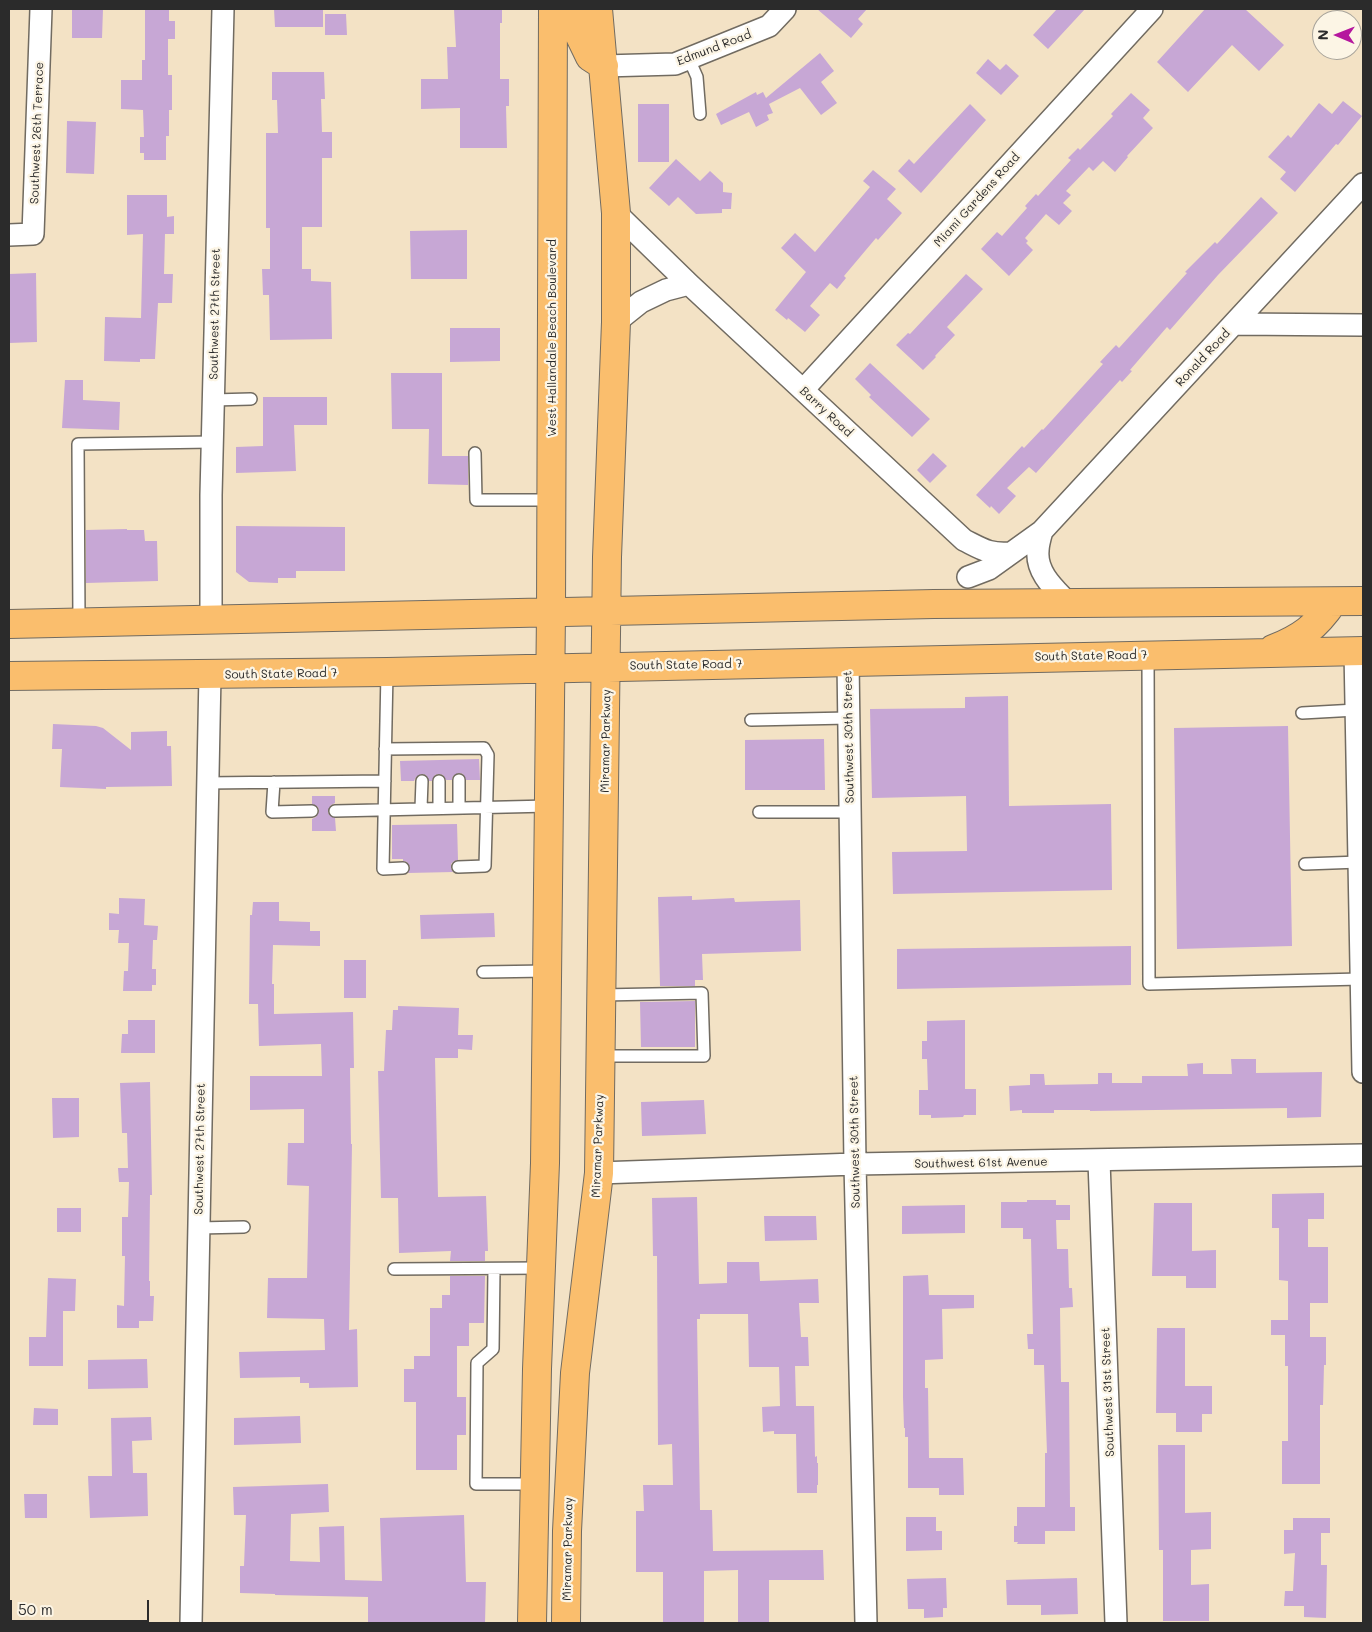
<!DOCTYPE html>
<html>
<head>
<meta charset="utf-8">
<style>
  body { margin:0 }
  #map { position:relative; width:1372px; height:1632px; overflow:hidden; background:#f3e2c5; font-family:Mali,sans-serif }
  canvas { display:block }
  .frame { position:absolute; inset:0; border:10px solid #2b2b2b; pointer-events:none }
  .north { position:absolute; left:1312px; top:10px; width:50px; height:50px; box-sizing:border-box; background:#fcf5e5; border:1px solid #a8a49b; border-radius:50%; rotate:271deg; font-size:14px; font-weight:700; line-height:20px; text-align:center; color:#2b2b2b }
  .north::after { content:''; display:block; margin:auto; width:18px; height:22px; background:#b5179e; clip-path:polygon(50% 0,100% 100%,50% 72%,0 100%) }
  .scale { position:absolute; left:10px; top:1600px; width:139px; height:22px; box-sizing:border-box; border:2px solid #2b2b2b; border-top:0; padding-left:6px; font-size:15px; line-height:18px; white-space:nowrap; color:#2b2b2b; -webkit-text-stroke:4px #fcf5e5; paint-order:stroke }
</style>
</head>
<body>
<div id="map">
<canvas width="1372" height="1632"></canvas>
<div class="frame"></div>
<div class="north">N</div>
<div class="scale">50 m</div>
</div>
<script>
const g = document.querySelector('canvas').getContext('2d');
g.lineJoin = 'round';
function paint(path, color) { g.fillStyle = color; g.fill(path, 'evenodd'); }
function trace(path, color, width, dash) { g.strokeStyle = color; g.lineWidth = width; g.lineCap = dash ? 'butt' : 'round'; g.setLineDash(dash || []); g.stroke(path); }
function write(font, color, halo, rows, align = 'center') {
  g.font = font + ' Mali,sans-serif'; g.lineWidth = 4.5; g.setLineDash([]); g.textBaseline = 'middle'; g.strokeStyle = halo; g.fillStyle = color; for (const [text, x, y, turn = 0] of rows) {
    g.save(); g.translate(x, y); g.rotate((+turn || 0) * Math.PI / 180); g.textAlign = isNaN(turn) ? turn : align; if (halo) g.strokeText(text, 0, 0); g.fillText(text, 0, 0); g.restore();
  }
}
const building = new Path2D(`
  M72 9H103L102 38H72Z
  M145 9H169V21H175V39H168V75H172V110H169V136H166V160H144V153H140V137H144L143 110 121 109V80H142V60H145Z
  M274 9H323V27H275Z
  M454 9H502V23H500V79H509V106H506L507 148H460V108L421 109V79H448L447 47H456Z
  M817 9H867L858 19 863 24 851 38Z
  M1057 9H1085L1048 49 1033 35Z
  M1205 9H1245L1284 45 1259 71 1232 45 1188 92 1157 62Z
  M325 14H346L347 35H325Z
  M820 53 834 71 821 82 837 103 821 115 800 88 769 104 773 113 767 115 769 120 756 127 749 112 721 125 716 114 756 92 757 95 763 92 766 98Z
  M988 59 1000 70 1006 64 1019 76 1001 95 976 73Z
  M272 72H324L325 99H321L322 132H332V158H322V227H302V269H311V281L331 282 332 339 270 340 269 295H263L262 269H270V228H266V133H278L277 100H272Z
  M1131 93 1150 110 1143 118 1153 128 1127 156 1128 157 1115 172 1103 161 1093 171 1089 167 1066 191 1071 195 1063 203 1072 211 1059 225 1046 214 1025 238 1028 241 1026 243 1033 250 1009 276 981 249 997 232 1002 236 1027 208 1025 206 1036 194 1038 196 1071 160 1068 158 1078 148 1080 150 1113 116 1111 114Z
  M1343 101 1362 116 1338 145 1336 144 1295 192 1280 179 1286 172 1268 157 1288 135 1291 138 1319 103 1332 114Z
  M638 104H669V162H638Z
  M970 104 986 120 921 193 898 171 909 159 914 164Z
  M67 121 96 122 94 174 66 173Z
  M676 159 700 181 710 171 723 183V192L732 193 731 209H722V213L696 214 678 197 669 206 649 188Z
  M873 170 896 189 887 199 902 213 878 240 876 238 844 276 846 278 837 289 830 283 810 306 820 315 805 332 788 318 787 320 775 310 806 272 781 248 795 233 815 252 870 187 863 181Z
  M127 195H167V217L174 216V234H165L164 274H173L172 303H158L155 359H140V362L104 361 105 317 141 318 143 234 127 235Z
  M1261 197 1278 213 1218 275 1170 330 1167 327 1130 370 1132 371 1122 382 1120 380 1036 473 1029 467 1007 488 1016 496 999 514 991 506 990 508 976 495 1022 446 1024 448 1042 429 1043 430 1103 364 1100 362 1116 345 1119 348 1187 273 1185 272 1215 242 1217 244Z
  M467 230V279H411L410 231Z
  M36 273 37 342 9 343V274Z
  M966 274 983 289 947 327 955 335 935 356 936 357 923 370 896 345 908 333 910 334Z
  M450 328H500V361L450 362Z
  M870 363 930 419 912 437 869 397 871 395 855 379Z
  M391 373H442V456H468V485L428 484 429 429H392Z
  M65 380H83V400L120 402 119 430 62 428Z
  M263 397H327V425H294L296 471 236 473V447L263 446Z
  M933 453 947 466 930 483 917 470Z
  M236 526 345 527V571H296V578H278V583L249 582 236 572Z
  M127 529V530H144L145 541H157L158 581 86 583V530Z
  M1008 696 1009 806 1111 804 1112 890 893 894 892 852 967 851 966 796 872 798 870 709 965 708V697Z
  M53 724 96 726 103 728 131 750V732L167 731V746H171L172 786 106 787V789L60 787 62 749H52Z
  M1288 726 1292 946 1177 949 1174 728Z
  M824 739 825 790H745V740Z
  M479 759 480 780H466L463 774 459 773 453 776 452 780H446L443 775 439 774 435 775 432 781H429L426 775 422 774 416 777 414 781H401L400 761Z
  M312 796H335V803L331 805 328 811 329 815 335 818 336 831H312V819L316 817 319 811 318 807 312 804Z
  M457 824 458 860 454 861 451 864V868L453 872 408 873 410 867 407 862 403 861V859H392V825Z
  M692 896V900L734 898 735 902 800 900 801 951 702 954 703 980H695V986H660L658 897Z
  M119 898 145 899 144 925 158 926 157 940H153L152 969H156V985H152V991H123L124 971H128L129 943H118L119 930H109V913L119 914Z
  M253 902H279V921L310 922V931H320V946L273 945 272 984H274V1014L353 1012 354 1068H350L351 1144H352L349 1330 357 1329 358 1387 309 1388V1383H300V1377L240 1378 239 1352 325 1350 324 1319 267 1318 268 1278H307L309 1186 287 1185 288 1143H304V1109L250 1110V1076H322L321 1044 259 1046 258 1004H249L250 915H252Z
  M494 913 495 937 421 939 420 915Z
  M1131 946V985L897 989V949Z
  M344 960H366V998H344Z
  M695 1001V1047H641L640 1002Z
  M398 1006 459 1008 458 1035H473L472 1050 458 1049V1058H435L438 1197 486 1196 488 1251H485V1261H450L451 1251 399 1253 398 1198H381L378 1071H384L386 1030H392L393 1010H398Z
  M128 1020H155V1053H121L122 1034H128Z
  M965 1020V1089H976V1115H964L963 1117 931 1118V1115H919V1090H928L927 1059H922V1041H927V1021Z
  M1231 1059H1256V1073L1322 1072 1321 1117 1287 1118V1108L1090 1111V1110H1054V1113H1022V1110L1010 1111 1009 1086 1030 1085V1074H1044L1045 1085 1098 1084V1073H1112V1083H1142V1076H1188L1187 1064 1203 1063V1074H1232Z
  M150 1082 152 1195H150L149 1281H150V1296H154L153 1321H139V1328H117V1305L124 1306 125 1256H122V1217H128L129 1182H119L118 1168H128L127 1133H122L120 1083Z
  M52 1098H79V1137L53 1138Z
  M704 1100 706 1134 642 1136 641 1102Z
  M1324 1193V1219H1308V1247H1328V1303H1310V1337H1326V1365H1324L1323 1405H1320V1484H1282V1441H1288V1366H1285V1335H1271V1320H1288V1281L1279 1280V1228H1272V1194Z
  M697 1197 699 1284 727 1283V1262H759L760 1281 818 1279 819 1303H799L801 1337H808L809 1366H795L796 1406H814L815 1457 817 1456V1463H818V1485H817V1493H797L796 1434H774V1431L763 1432 762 1407 780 1406 779 1367H749L748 1314H700V1319H697L700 1510H712L713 1551 823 1550 824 1580H769V1623H738V1570L704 1571V1623H663V1572H636V1511H644L643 1485H673L672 1444 658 1445 657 1256H653L652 1198Z
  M1027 1200H1056V1205H1070V1220H1056L1057 1249H1068L1069 1288H1072L1073 1307 1060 1308 1061 1382H1069L1070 1507H1075V1531H1045V1544H1017L1018 1542H1014V1526H1017V1507H1045V1453H1047L1044 1365H1034V1349H1028L1027 1334H1033L1031 1239H1023V1228H1001V1202H1027Z
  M1154 1203H1192V1251L1216 1250V1288H1186V1276H1152Z
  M965 1205V1233L902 1234V1206Z
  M57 1208H81V1232H57Z
  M764 1216H816L817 1240 765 1241Z
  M928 1275 929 1295H974V1308L942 1309 943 1359 925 1360V1388H928L929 1458H963L964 1495H939V1488H908V1437H905V1428H904L903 1397V1276Z
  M450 1276H485L484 1323H469V1346H457V1397H466V1435H457V1470H416V1402H404V1369H414V1356H430V1308H442V1295H450Z
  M48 1278 76 1279 75 1311H63V1366H29V1337H46Z
  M1157 1328H1185V1386H1212V1414H1202V1432H1176V1413H1156Z
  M147 1359 148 1388 88 1389V1360Z
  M34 1408 58 1409V1425H33Z
  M300 1416 301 1443 234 1445V1418Z
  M151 1417 152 1440 132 1441 133 1473H147L148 1516 90 1518 88 1476H112L111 1418Z
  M1158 1445H1185V1513L1211 1512V1549L1191 1550V1585L1209 1584V1621H1163V1550H1159Z
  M328 1484 329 1512 291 1514 290 1561 320 1562 319 1527 344 1526 345 1580 382 1581 380 1518 464 1515 466 1582H486L485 1623H368V1597L275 1595V1594L240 1593V1566H244L246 1515H234L233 1487Z
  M24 1494H47V1518H25Z
  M906 1517H936V1531H942V1550L906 1551Z
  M1293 1518H1330V1533H1321V1565H1327L1326 1618 1304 1617V1606H1284L1285 1591H1293L1295 1553 1284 1554V1530H1293Z
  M946 1578 947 1608H943V1617L924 1618V1609H908L907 1579Z
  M1077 1578 1078 1614 1041 1615V1605H1007L1006 1580Z`);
const lane = new Path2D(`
  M689 59 697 77 700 114
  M213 400 251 399
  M475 453 476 500H552
  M79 622 78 444 212 442
  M1148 655 1149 984 1361 979
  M387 672 383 869 403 868
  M1302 713 1356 710
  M751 720 849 718
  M385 749 484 748 488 755 485 866 458 867
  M274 782 272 812 312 811
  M206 783 385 781
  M421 808 422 781
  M439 808V781
  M459 808V780
  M335 811 549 806
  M759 812H850
  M1305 864 1359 862
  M483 972 547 971
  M601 1056H704L702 993 602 995
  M198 1228 244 1227
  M394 1269 541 1268
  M494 1269 493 1349 477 1363 476 1484H535`);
const street = new Path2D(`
  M604 66 675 64 769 26 785 9
  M616 213 689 284 964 540C982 549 990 555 1011 553
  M9 235 33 234 41 9
  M616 322 641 302 666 290 689 284
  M1234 324 1363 325
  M803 390 1152 9
  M1042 531C1040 538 1038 545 1038 551 1036 573 1055 589 1068 603
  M968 577 989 569 1042 531 1363 184
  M211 619V495L223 9
  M1355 651 1363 1072
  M848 661 855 1164 866 1623
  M1099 1161 1116 1623
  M599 1173 855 1164 1363 1155
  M191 1623 210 674`);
const primary = new Path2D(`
  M574 9V24L590 57 604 66
  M9 624 934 604 1363 601
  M1273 649C1301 638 1316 627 1333 602
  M9 676 387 672 1363 651
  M532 1623 537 1369 545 1163 551 612 553 9
  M566 1623 567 1531 575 1373 599 1173 607 557 616 322V213L598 9`);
const streetNames = [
  ["Edmund Road",714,48,-21],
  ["Southwest 26th Terrace",37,133,-88],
  ["Miami Gardens Road",977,200,-48],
  ["Southwest 27th Street",215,314,-89],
  ["West Hallandale Beach Boulevard",552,338,-90],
  ["Ronald Road",1203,358,-47],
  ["Barry Road",826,412,43],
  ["South State Road 7",1091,656,-1],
  ["South State Road 7",686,665,-1],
  ["South State Road 7",281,674,-1],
  ["Southwest 30th Street",849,737,-91],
  ["Miramar Parkway",606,741,-89],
  ["Southwest 30th Street",855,1142,-91],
  ["Miramar Parkway",598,1146,-88],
  ["Southwest 27th Street",200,1149,-89],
  ["Southwest 61st Avenue",981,1163,-1],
  ["Southwest 31st Street",1108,1392,-92],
  ["Miramar Parkway",568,1549,-89]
];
paint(building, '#c7a7d5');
trace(lane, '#716b61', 14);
trace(street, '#716b61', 24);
trace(primary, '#716b61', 30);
trace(lane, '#fff', 11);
trace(street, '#fff', 21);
trace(primary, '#fabe6d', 28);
write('12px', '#2b2b2b', '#fcf5e5', streetNames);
</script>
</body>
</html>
